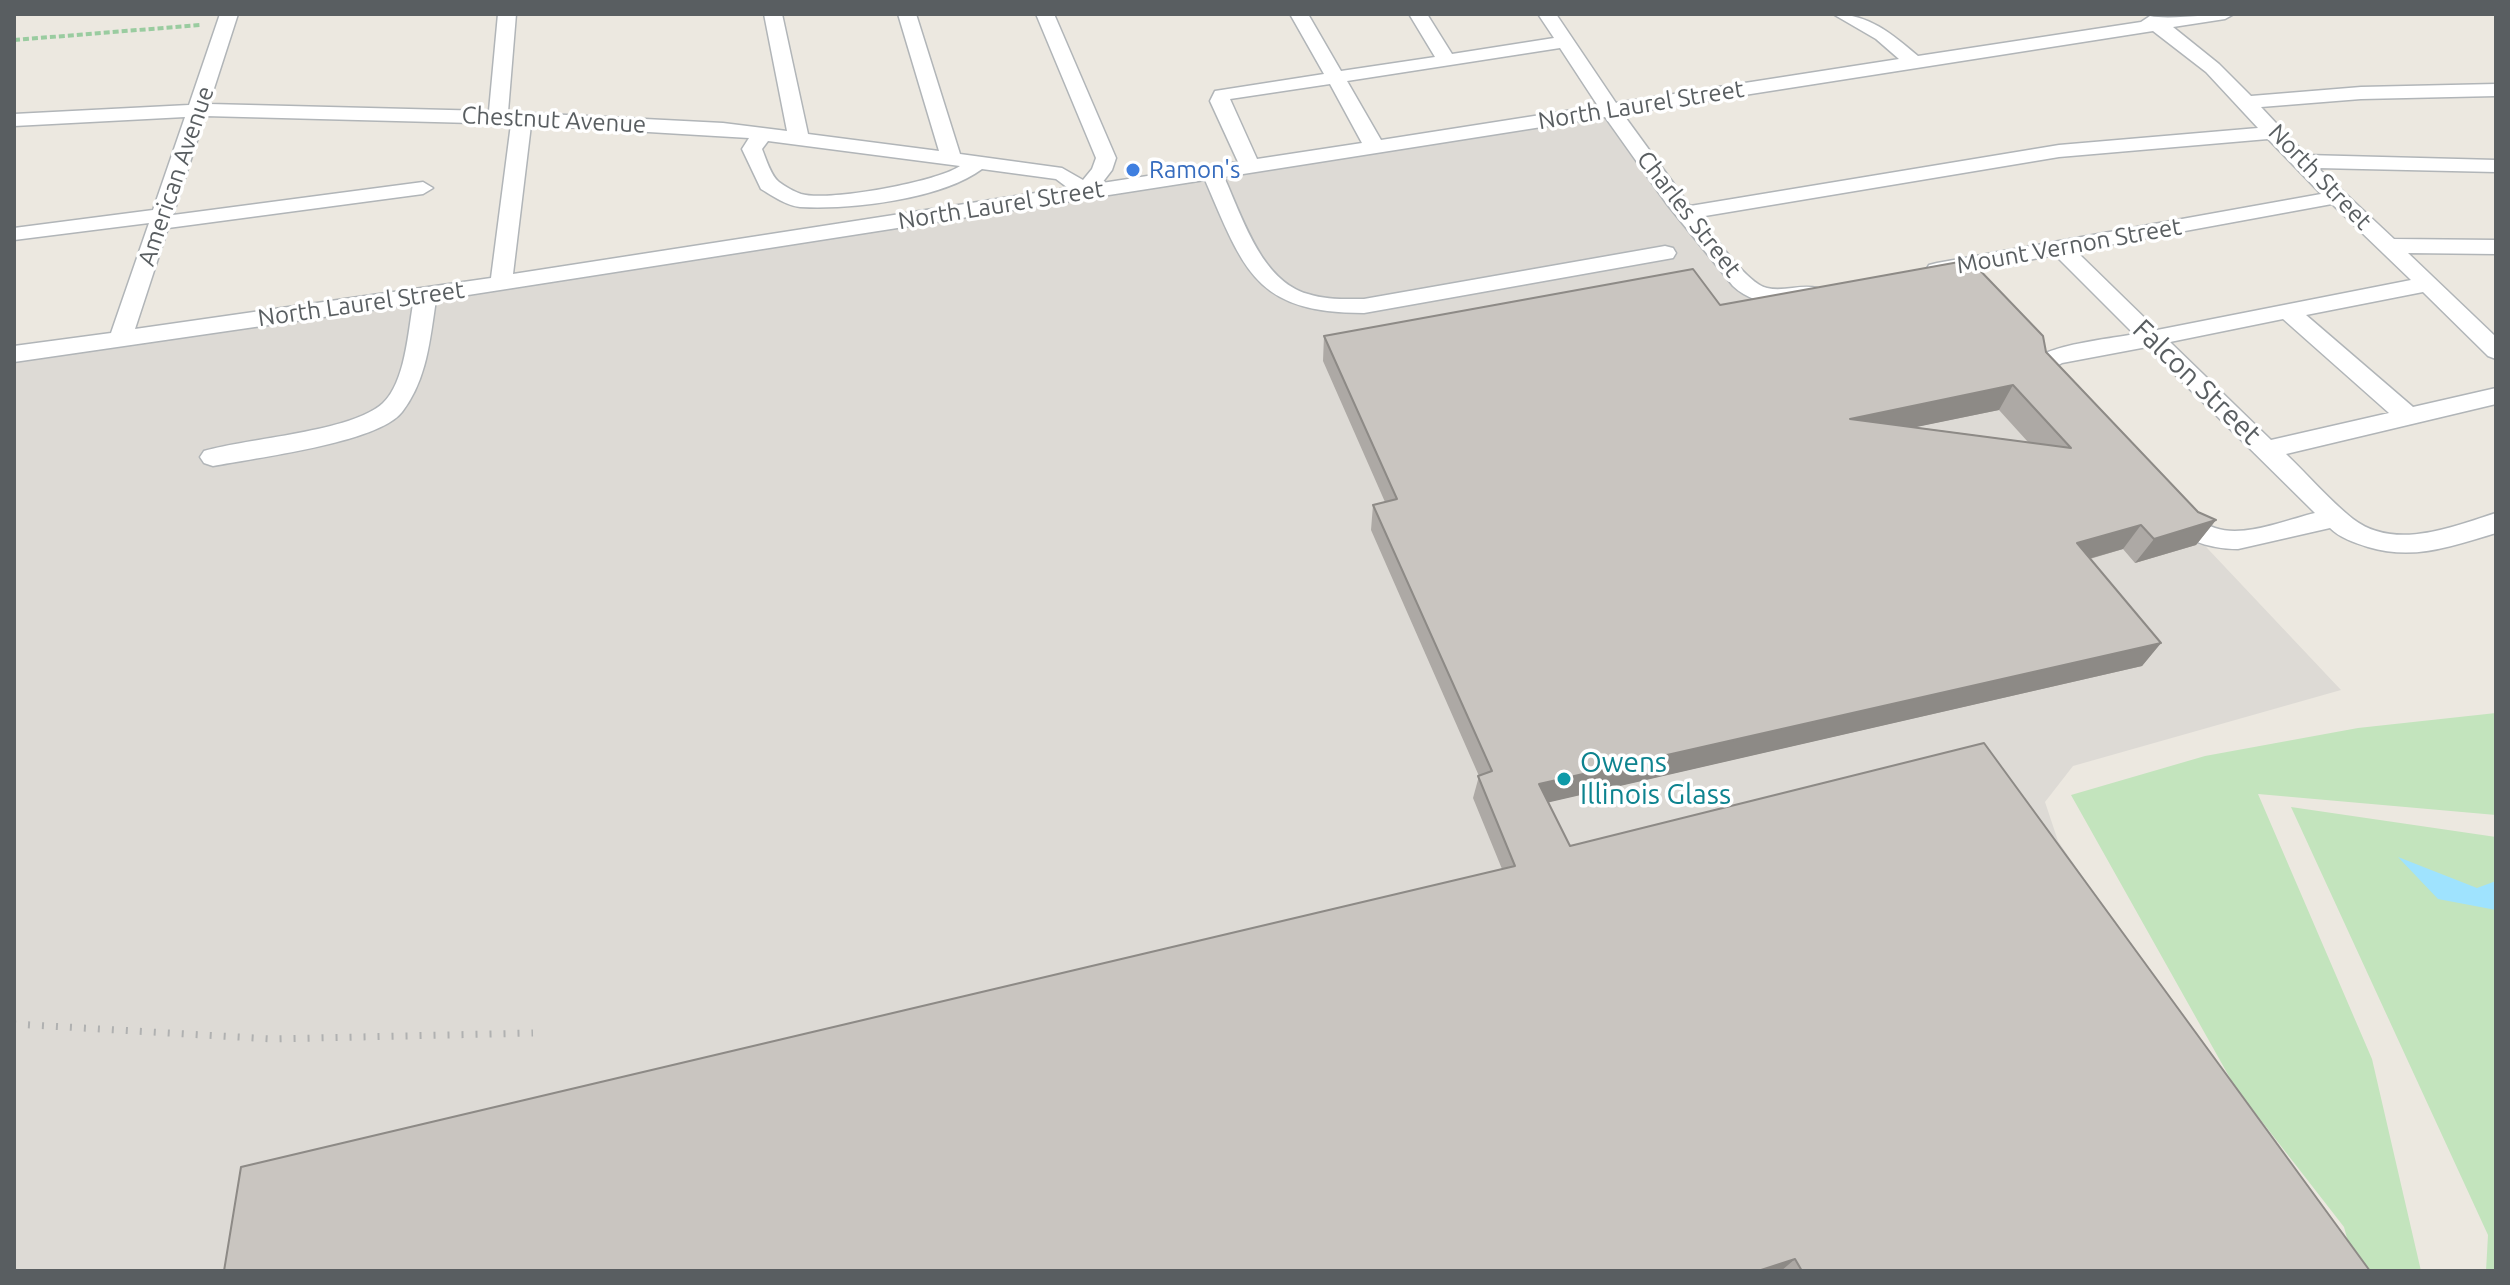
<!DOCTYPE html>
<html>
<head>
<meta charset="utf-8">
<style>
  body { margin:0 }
  #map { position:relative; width:2510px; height:1285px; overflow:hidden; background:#ece8e0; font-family:Ubuntu,sans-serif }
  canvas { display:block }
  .frame { position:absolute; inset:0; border:16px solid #595e61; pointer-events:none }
</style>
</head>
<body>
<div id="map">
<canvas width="2510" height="1285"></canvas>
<div class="frame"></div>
</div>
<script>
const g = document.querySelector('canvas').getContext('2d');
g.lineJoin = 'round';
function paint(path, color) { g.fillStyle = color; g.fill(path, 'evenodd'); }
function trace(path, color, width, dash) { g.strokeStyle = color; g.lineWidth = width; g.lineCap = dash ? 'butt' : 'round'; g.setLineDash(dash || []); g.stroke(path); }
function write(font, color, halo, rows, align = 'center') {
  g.font = font + ' Ubuntu,sans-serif'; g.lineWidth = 7; g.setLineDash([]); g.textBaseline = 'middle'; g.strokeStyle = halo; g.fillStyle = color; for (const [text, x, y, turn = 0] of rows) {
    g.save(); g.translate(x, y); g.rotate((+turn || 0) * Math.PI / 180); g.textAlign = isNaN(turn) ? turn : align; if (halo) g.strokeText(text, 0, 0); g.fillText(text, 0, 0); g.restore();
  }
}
const industrial = new Path2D(`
  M1612 111 1748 288 1789 297 1944 269 2341 690 2073 766 2045 802 2058 841 2353 1271H14V354Z`);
const green = new Path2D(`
  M2496 713V815L2258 794 2372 1059 2421 1271H2356L2344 1227 2235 1087 2071 795 2205 756 2358 728Z
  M2291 807 2496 837V1271H2486L2488 1235Z`);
const water = new Path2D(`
  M2398 857 2477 888 2496 881V910L2438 899Z`);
const path = new Path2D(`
  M14 40 200 25`);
const minor = new Path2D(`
  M220 14H238L209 104 489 111 498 14H516L508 112 723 123 787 131 764 14H782L808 134 939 151 898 14H916L960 154 1062 168 1083 180 1092 169 1096 158 1036 14H1054L1116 158 1112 170 1102 183 1238 162 1210 101 1215 91 1324 74 1290 14H1308L1341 71 1435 57 1409 14H1427L1452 54 1554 38 1538 14H1556L1616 103 1899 59 1876 39 1833 14C1869 14 1892 34 1918 56L2141 22 2150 16C2169 20 2211 14 2234 14L2225 19 2173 27 2219 64 2251 96 2361 87 2496 84V96L2361 99 2261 107 2306 155 2496 160V172L2318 168 2394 239 2496 240V254L2408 253 2496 337V359L2488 356 2423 292 2306 315 2413 407 2496 388V404L2286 454C2308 475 2329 500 2353 519 2395 551 2452 527 2496 513V533C2452 546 2414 561 2368 547 2355 543 2340 538 2330 528L2238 549C2208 549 2177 539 2162 512L2166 505C2188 499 2195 522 2215 528 2244 538 2286 520 2315 513L2147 347 2062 363 2055 367 2068 386 2064 392C2045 397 2036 380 2030 364 2042 345 2111 339 2134 334L2055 255 1937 277 1929 275 1926 270 1929 265 1937 263 2321 194 2268 139 2059 157 1699 217C1713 234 1747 284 1767 288 1784 292 1801 284 1817 288L1820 293 1817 298C1789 305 1756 308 1733 286L1666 203 1605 117 1224 177C1242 216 1261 281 1308 294 1326 300 1346 299 1364 299L1665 246 1673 248 1676 253 1673 258 1364 313C1255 313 1244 270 1205 180L436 300C430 339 427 380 402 412 378 443 254 458 213 466L204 463 200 457 204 451C248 438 352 432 383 403 405 382 408 333 413 304L14 362V346L111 333 149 223 14 240V228L153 210 185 117 14 126V114L189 105ZM2153 31 2206 72 2258 128 2059 145 1690 206 1623 114ZM1560 48 1598 106 1381 140 1347 81ZM1330 84 1362 143 1257 159 1230 99ZM205 116 511 124 491 278 135 329 168 228 423 194 433 188 423 182 173 215ZM531 125 749 138 742 149 761 189C773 196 787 206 800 207 851 210 942 199 982 169L1056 179 1068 188 513 274ZM768 141 960 166C937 182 828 202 801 194 795 192 784 186 779 182 771 176 766 159 762 149ZM2332 204 2411 280 2157 330 2076 251ZM2283 319 2389 413 2271 440 2170 342Z`);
const rail = new Path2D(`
  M14 1024 272 1039 533 1033`);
const wall = new Path2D(`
  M1720 305 2046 352 2198 512 2216 520 2196 545 2135 563 2123 549 2090 559 2161 643 2142 666 1548 802 1570 846 2370 1271H224L1502 869 1473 798 1479 776 1371 530 1373 505 1385 502 1323 361 1324 336ZM1999 410 2028 442 1915 427Z`);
const shadedWall = new Path2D(`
  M2013 385 1999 410 1839 443 1850 419Z
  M2216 520 2196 545 2135 563 2154 539Z
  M2141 525 2123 549 2060 567 2077 543Z
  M2161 643 2142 666 1533 806 1539 784Z
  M1795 1259 1781 1271H1758Z`);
const building = new Path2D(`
  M1970 260 2043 336 2046 352 2198 512 2216 520 2154 539 2141 525 2077 543 2161 643 1539 784 1570 846 1984 743 2370 1271H1802L1795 1259 1758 1271H224L241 1167 1515 866 1478 776 1492 771 1373 505 1397 499 1324 336 1693 269 1720 305ZM2013 385 2071 448 1850 419Z`);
const markers = [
  [1133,170,8,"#3f7fe0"],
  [1564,779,8,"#0f9aa8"]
];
const farStreetnames = [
  ["North Laurel Street",1641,105,-9],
  ["Chestnut Avenue",554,120,3],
  ["American Avenue",176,176,-71],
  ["North Street",2320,177,46],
  ["North Laurel Street",1001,205,-9],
  ["Charles Street",1689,214,52],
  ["Mount Vernon Street",2069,246,-10],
  ["North Laurel Street",361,304,-8]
];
const farShopnames = [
  ["Ramon's",1149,170]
];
const streetNames = [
  ["Falcon Street",2197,382,44]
];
const cultureNames = [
  ["Owens",1580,763],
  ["Illinois Glass",1580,795]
];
paint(industrial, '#dddad5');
paint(green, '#c3e4bd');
paint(water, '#9fe3fe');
trace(minor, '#b1b5b8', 3);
trace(path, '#9acca0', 4, [6, 3]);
paint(minor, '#fff');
trace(rail, '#b0b1b1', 7, [2, 12]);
paint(wall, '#ada9a5');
paint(shadedWall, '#8d8a86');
paint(building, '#c9c5c0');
trace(building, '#8d8a86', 2);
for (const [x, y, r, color] of markers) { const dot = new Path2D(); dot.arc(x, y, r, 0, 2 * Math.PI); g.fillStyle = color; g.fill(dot); trace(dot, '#fff', 3); }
write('24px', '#595e61', '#fff', farStreetnames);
write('24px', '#366cbe', '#fff', farShopnames, 'left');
write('28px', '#595e61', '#fff', streetNames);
write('28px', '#0d838f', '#fff', cultureNames, 'left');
</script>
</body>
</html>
